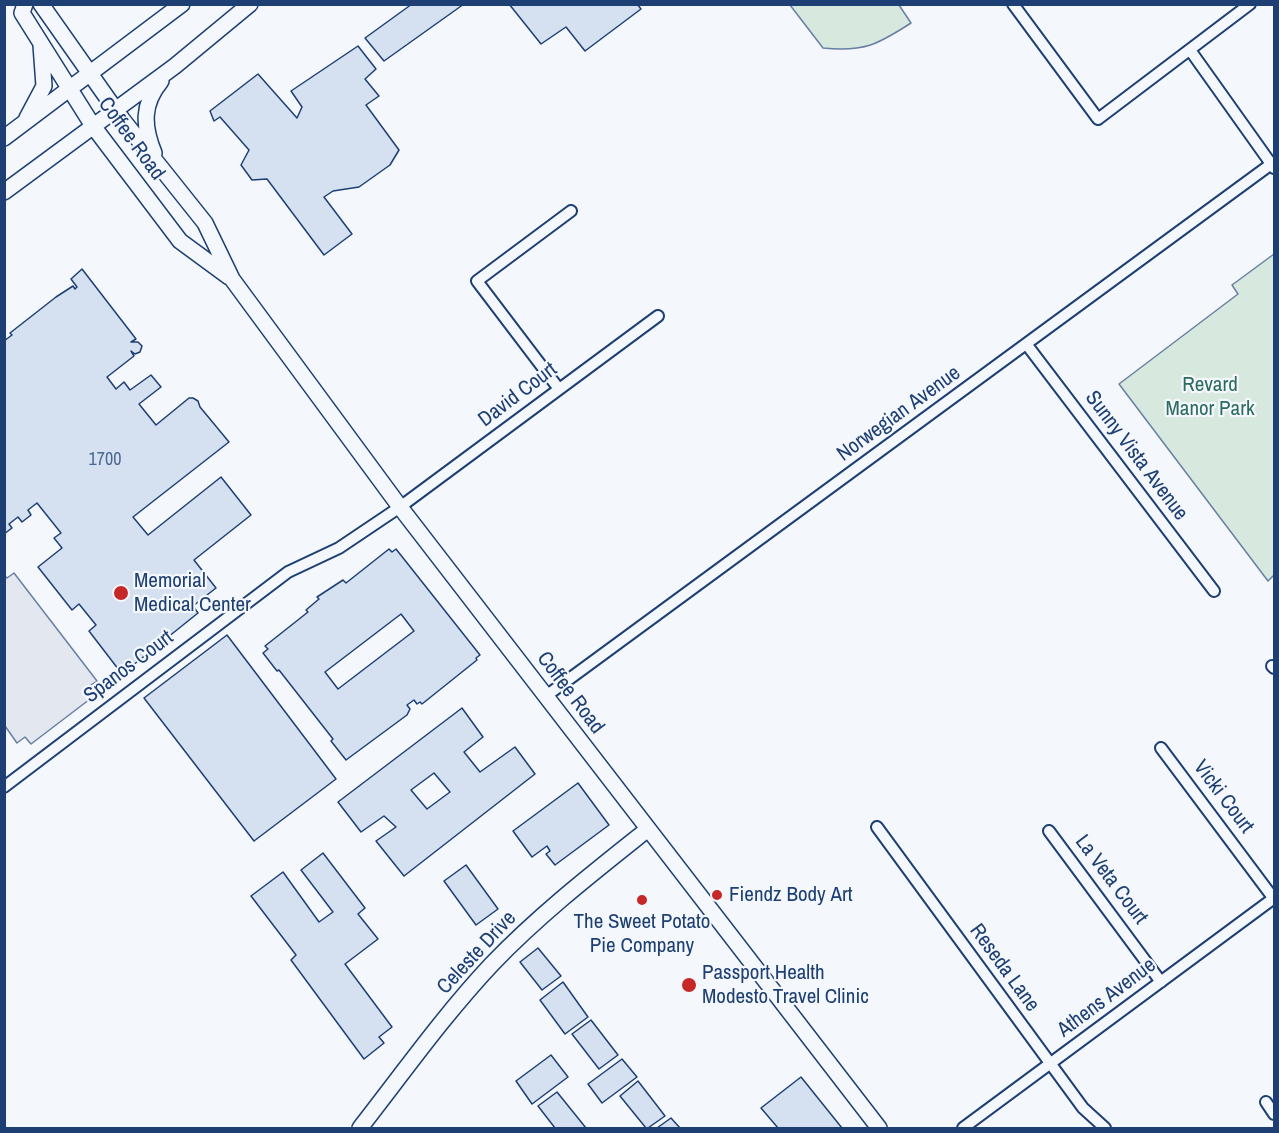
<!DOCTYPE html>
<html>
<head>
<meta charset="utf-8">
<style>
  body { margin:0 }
  #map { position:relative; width:1279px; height:1133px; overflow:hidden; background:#f4f7fb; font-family:"Archivo Narrow",sans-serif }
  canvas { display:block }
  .frame { position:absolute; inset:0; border:6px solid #1d3f73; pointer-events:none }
</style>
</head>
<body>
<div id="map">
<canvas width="1279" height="1133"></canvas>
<div class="frame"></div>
</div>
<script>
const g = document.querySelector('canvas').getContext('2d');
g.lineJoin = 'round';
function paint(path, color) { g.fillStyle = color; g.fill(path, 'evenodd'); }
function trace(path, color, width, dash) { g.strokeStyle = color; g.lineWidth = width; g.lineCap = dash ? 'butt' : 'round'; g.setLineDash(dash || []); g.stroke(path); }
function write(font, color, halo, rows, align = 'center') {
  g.font = font + ' "Archivo Narrow",sans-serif'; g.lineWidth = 4.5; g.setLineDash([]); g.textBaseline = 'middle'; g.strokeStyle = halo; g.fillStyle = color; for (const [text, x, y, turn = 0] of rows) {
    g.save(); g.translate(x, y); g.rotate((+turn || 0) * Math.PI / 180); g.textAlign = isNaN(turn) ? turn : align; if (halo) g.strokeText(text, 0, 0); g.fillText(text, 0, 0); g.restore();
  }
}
const green = new Path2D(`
  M790 5H899L911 23C877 45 864 52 823 48Z
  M1274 254V575L1268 581 1119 384 1238 294 1232 285Z`);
const parking = new Path2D(`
  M14 573 97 681 88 687 94 696 31 744 25 737 17 743 5 726V576L7 578Z`);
const building = new Path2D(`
  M412 4H464L384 61 365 38Z
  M509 4H637L641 9 585 51 566 27 541 44Z
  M358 46 376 69 365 79 379 96 366 105 399 150 390 165 359 187 333 191 324 197 352 234 324 255 267 179 252 180 241 165 249 150 220 117 214 121 210 111 258 74 297 118 302 107 291 91Z
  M82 269 136 339 131 342H138L142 346 140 352 135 354 131 351 134 356 107 377 116 389 124 382 130 390 151 375 161 387 139 404 156 425 189 398H193L198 401 200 407 229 442 133 517 148 535 221 477 251 515 194 560 216 588 193 606 198 613 122 674 89 631 96 625 79 604 72 610 38 567 62 548 54 538 61 533 37 503 28 510 31 515 22 522 18 517 9 524 12 528 4 534V341L12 335 10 333 56 297 73 286 75 289 77 287 71 279Z
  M389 549 392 552 396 549 480 655 476 658 477 660 422 704 420 702 417 704 414 700 407 705 410 709 407 715 346 760 331 741 333 739 279 670 277 671 263 653 268 649 265 646 308 612 306 610 319 599 317 597 343 580 346 583ZM401 614 414 631 338 689 325 672Z
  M227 635 336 779 254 841 144 698Z
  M462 708 483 737 464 752 480 772 515 747 535 774 404 876 376 841 396 827 384 816 361 832 338 802ZM434 773 450 792 427 809 411 790Z
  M578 783 609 825 555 865 546 854 550 851 547 846 532 857 513 831Z
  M323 853 365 908 358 914 378 939 345 964 392 1027 379 1037 384 1043 364 1059 291 960 296 955 251 896 283 872 319 922 333 912 301 870Z
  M466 865 498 909 476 925 444 881Z
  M538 948 561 976 542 990 520 962Z
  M563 982 588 1017 565 1034 540 1000Z
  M591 1020 618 1055 599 1069 572 1034Z
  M551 1055 568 1077 532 1104 516 1081Z
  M622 1059 637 1077 602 1103 588 1084Z
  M801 1077 842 1128H778L761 1108Z
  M638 1081 665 1116 648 1128H646L620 1096Z
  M557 1092 586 1128H555L538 1106Z
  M671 1118 680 1128H657Z`);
const street = new Path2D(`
  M1013 4 1098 119 1250 4
  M1190 50 1274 168
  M1027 345 1214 591
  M559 389 477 281 571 211
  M1272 666 1274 668
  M546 696 1274 162
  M1161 748 1274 899
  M4 787 288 572 339 548 400 507 658 316
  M877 827 1083 1108 1105 1128
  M1049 831 1161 982
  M1266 1102 1274 1114
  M963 1128 1274 898`);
const secondary = new Path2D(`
  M25 4 22 13 93 126 180 241 229 277
  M41 4 122 119 205 223 232 279 400 507 879 1128
  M27 118 44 86 41 45
  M4 138 182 4
  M154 153C143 126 142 104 161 81
  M4 192 175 66 250 4
  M360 1128C403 1073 444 1015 492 964 540 914 594 872 648 829`);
const markers = [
  [121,593,8,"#c62828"],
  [717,895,6,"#c62828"],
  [642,900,6,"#c62828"],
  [689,985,8,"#c62828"]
];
const numberNames = [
  ["1700",105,460]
];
const streetNames = [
  ["Coffee Road",131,139,54],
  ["David Court",518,395,-37],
  ["Norwegian Avenue",899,414,-36],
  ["Sunny Vista Avenue",1136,456,53],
  ["Spanos Court",129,667,-37],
  ["Coffee Road",570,693,53],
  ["Vicki Court",1223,797,53],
  ["La Veta Court",1111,880,53],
  ["Celeste Drive",477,953,-47],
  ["Reseda Lane",1004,968,54],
  ["Athens Avenue",1107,998,-37]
];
const parkNames = [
  ["Revard",1210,385],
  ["Manor Park",1210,409]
];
const poiNames = [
  ["Memorial",134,581],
  ["Medical Center",134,605],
  ["Fiendz Body Art",729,895],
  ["The Sweet Potato",642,922,"center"],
  ["Pie Company",642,946,"center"],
  ["Passport Health",702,973],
  ["Modesto Travel Clinic",702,997]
];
paint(green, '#d7e8df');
trace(green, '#687fa3', 1.5);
paint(parking, '#e3e8f0');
trace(parking, '#687fa3', 1.5);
paint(building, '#d5e0f0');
trace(building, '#1d3f73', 1.5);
trace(street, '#1d3f73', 14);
trace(secondary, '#1d3f73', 18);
trace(street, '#f4f7fb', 10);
trace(secondary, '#f4f7fb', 15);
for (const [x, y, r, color] of markers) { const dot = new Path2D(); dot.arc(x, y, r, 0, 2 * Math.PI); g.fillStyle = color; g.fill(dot); trace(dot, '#f4f7fb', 2); }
write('18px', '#4b6792', null, numberNames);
write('21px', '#1d3f73', '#f4f7fb', streetNames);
write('21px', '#2c6c60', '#f4f7fb', parkNames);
write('21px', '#1d3f73', '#f4f7fb', poiNames, 'left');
</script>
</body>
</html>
